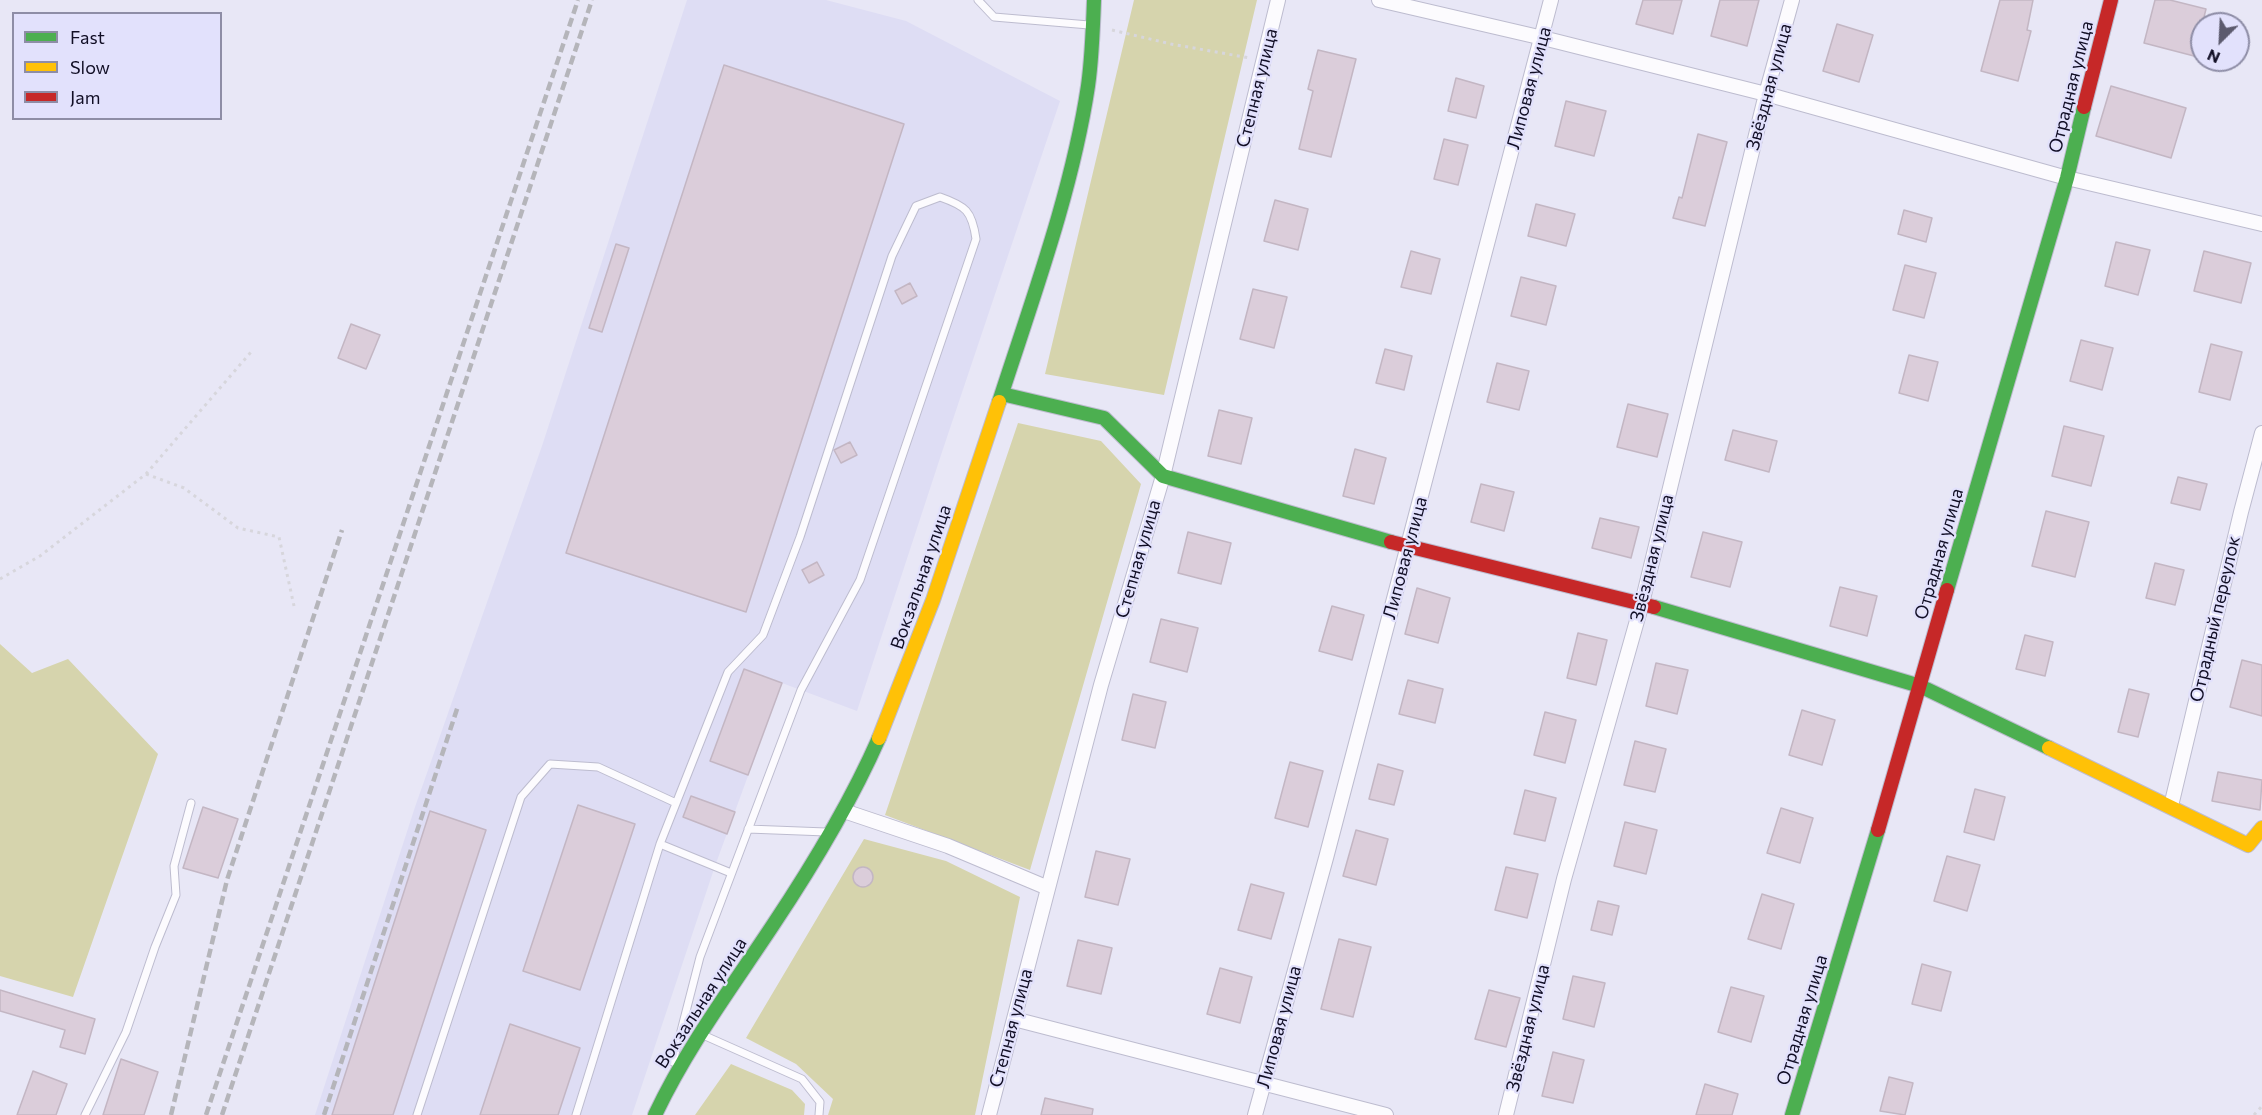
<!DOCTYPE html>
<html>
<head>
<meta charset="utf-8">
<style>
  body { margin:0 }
  #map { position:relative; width:2262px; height:1115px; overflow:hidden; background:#e8e7f6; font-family:Commissioner,sans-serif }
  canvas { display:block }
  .legend { position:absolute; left:12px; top:12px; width:210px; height:108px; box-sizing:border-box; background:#e2e1fc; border:2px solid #8e8da6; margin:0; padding:8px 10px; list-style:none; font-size:18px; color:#110e25 }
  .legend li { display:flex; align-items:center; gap:12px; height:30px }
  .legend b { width:30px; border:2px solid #8e8da6 }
  .north { position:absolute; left:2190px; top:12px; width:60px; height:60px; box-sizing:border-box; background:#e2e1fc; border:2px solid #8e8da6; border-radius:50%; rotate:204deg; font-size:16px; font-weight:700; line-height:24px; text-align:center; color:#110e25 }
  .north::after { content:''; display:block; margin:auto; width:21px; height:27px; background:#5c5a6e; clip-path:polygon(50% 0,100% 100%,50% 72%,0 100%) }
</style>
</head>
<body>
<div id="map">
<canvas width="2262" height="1115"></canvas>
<ul class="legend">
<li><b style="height:8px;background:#4caf50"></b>Fast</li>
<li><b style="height:8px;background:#ffc107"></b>Slow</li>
<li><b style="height:8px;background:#c62828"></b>Jam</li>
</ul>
<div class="north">N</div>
</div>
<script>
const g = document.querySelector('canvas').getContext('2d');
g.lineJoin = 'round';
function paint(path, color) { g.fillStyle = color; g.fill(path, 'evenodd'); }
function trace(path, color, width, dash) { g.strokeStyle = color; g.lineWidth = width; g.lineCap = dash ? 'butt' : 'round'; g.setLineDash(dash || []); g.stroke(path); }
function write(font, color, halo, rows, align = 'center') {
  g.font = font + ' Commissioner,sans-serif'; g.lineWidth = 4.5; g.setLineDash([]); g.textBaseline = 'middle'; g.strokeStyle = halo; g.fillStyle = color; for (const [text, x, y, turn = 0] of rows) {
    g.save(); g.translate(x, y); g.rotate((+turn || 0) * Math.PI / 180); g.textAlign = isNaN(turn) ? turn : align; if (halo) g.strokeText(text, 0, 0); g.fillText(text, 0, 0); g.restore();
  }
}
const built = new Path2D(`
  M687 0H826L906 21 1060 101 942 452 857 711 782 683 715 866 632 1115H315L415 807 542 446Z`);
const green = new Path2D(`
  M1134 0H1257L1164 395 1045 374Z
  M1018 423 1101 441 1141 484 1030 870 885 815Z
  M0 644 32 673 68 659 158 754 73 997 0 976Z
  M864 839 946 861 1020 897 975 1115H828L833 1099 796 1064 746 1038Z
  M731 1064 792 1090 805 1104 804 1115H695Z`);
const building = new Path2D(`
  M1643 0H1682L1673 34 1636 24Z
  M1720 0H1759L1747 46 1711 36Z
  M2000 0H2033L2027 30 2031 31 2018 81 1981 71Z
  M2155 0H2170L2206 9 2194 56 2144 43Z
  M1837 24 1873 35 1859 82 1823 71Z
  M1318 50 1356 59 1331 157 1299 149 1313 91 1308 89Z
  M724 65 904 124 746 612 566 553Z
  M1456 78 1484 86 1476 118 1448 111Z
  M2111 86 2186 108 2171 158 2096 136Z
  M1566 101 1606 111 1594 156 1555 146Z
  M1698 134 1727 142 1705 226 1673 218 1679 197 1682 198Z
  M1444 139 1468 145 1458 185 1434 179Z
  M1275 200 1308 209 1298 250 1264 241Z
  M1536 204 1575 214 1566 246 1528 236Z
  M1904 210 1932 218 1926 242 1898 234Z
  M2116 242 2150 250 2138 295 2105 286Z
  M616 244 629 248 602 332 589 328Z
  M1411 251 1440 259 1431 294 1401 287Z
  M2204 251 2251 263 2241 303 2194 291Z
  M1905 265 1936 273 1924 318 1893 310Z
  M1521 277 1556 286 1546 325 1511 316Z
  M910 283 917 296 902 304 895 291Z
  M1253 289 1287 297 1274 348 1240 339Z
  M351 324 380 335 366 369 338 358Z
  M2081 340 2113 348 2102 390 2070 381Z
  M2211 344 2242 352 2230 400 2199 392Z
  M1385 349 1412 356 1404 390 1376 383Z
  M1909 355 1938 362 1928 401 1899 393Z
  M1497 363 1529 371 1519 410 1487 402Z
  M1628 404 1668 414 1657 457 1617 447Z
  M1219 410 1252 418 1241 464 1208 456Z
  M2064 426 2104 436 2091 486 2052 476Z
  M1733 430 1777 441 1769 472 1725 460Z
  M850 442 857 455 841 463 834 450Z
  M1355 449 1386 458 1374 504 1343 496Z
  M2178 477 2207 484 2200 510 2171 503Z
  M1481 484 1514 492 1504 531 1471 522Z
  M2046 511 2089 522 2075 577 2032 566Z
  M1600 518 1639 527 1631 558 1592 548Z
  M1188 532 1231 543 1221 584 1178 573Z
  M1703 532 1742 542 1730 587 1691 577Z
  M817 562 824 575 809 583 802 570Z
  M2155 563 2184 570 2175 605 2146 598Z
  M1840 587 1877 596 1867 636 1830 626Z
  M1417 588 1450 598 1438 643 1405 634Z
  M1332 606 1364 615 1352 660 1319 651Z
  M1161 619 1198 628 1187 672 1150 662Z
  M1578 633 1607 640 1596 685 1567 678Z
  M2025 635 2053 642 2045 676 2016 669Z
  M2242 660 2262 665V716L2230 707Z
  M1656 663 1688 670 1677 714 1646 706Z
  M744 669 782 683 748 775 710 761Z
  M1408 680 1443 689 1435 723 1399 714Z
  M2129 689 2149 694 2138 737 2118 732Z
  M1133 694 1166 702 1155 748 1122 740Z
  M1802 710 1835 720 1822 765 1789 755Z
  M1545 712 1576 720 1565 763 1534 755Z
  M1635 741 1666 749 1655 792 1624 785Z
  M1290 762 1323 771 1308 827 1275 818Z
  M1378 764 1403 771 1394 805 1369 799Z
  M2218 772 2262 780 2260 810 2212 801Z
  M1975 789 2005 797 1994 840 1964 832Z
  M1525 790 1556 798 1545 841 1514 834Z
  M691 796 735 812 727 834 683 817Z
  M578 805 635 824 580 990 523 971Z
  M203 807 238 819 218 878 183 868Z
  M1781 808 1813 818 1800 863 1767 853Z
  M430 811 486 830 393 1115H332Z
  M1625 822 1657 830 1646 874 1614 866Z
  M1356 830 1388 839 1376 885 1343 876Z
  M1096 851 1130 859 1118 905 1085 897Z
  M1947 856 1980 865 1967 911 1934 901Z
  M1506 867 1538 874 1527 918 1495 910Z
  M853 877a10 10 0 1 1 20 0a10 10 0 1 1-20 0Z
  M1251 884 1284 893 1271 939 1238 930Z
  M1762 894 1794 904 1781 949 1748 939Z
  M1598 901 1619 906 1612 935 1591 930Z
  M1339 939 1371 947 1353 1017 1321 1009Z
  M1078 940 1112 948 1101 994 1067 986Z
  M1922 964 1951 972 1941 1011 1912 1004Z
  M1220 968 1252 977 1240 1023 1207 1014Z
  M1573 976 1605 983 1594 1027 1563 1019Z
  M1731 987 1764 996 1751 1042 1718 1032Z
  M0 990 95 1019 85 1054 60 1047 65 1030 0 1011Z
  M1489 990 1520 998 1506 1047 1475 1039Z
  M510 1024 580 1048 558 1115H480Z
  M1553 1052 1584 1060 1573 1103 1542 1096Z
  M121 1059 158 1072 144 1115H103Z
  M33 1071 67 1084 56 1115H17Z
  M1889 1077 1913 1083 1905 1115 1880 1111Z
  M1705 1084 1738 1094 1732 1115H1696Z
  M1045 1098 1093 1109 1092 1115H1041Z`);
const path = new Path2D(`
  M1112 30 1171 44 1250 58
  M146 474 184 488 238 528 279 537 294 606
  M0 579 40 556 146 474 251 352
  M2254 1115 2262 1106`);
const lane = new Path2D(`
  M978 0 994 17 1089 25
  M748 829 826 832
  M660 844 731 873
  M703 1035 802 1079 820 1102 819 1115
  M85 1115 126 1032 155 947 176 895 174 866 191 803
  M417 1115 521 797 550 764 598 767 676 803
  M576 1115 660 844 728 672 763 635 800 537 892 256 916 206 940 197C966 206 972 211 976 239L860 580 801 690 700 957 673 1062`);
const street = new Path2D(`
  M1379 0 1543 38 1766 94 2067 178 2262 224
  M2171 806 2241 512 2262 433
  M844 811 948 846 1048 888
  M1014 1019 1386 1115
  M989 1115 1101 685 1163 476 1278 0
  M1255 1115 1326 858 1551 0
  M1506 1115 1564 879 1642 603 1766 94 1792 0`);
const fast = new Path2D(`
  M1002 394 1104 418 1163 476 1391 542
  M999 402C1032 300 1072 192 1088 86 1092 58 1093 29 1094 0
  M1947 590 2067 178 2084 107
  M1654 607 1920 686 2049 748
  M655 1115C687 1047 732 987 773 925 813 865 850 804 879 738
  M1792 1115 1878 830`);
const slow = new Path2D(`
  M879 738 933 600 999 402
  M2049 748 2248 845 2262 828`);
const jam = new Path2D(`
  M2084 107 2111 0
  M1391 542 1654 607
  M1878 830 1947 590`);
const rail = new Path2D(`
  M171 1115 227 880 342 530
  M206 1115 578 0
  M222 1115 592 0
  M324 1115 458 706`);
const streetNames = [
  ["Звёздная улица",1769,87,-75],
  ["Отрадная улица",2071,87,-76],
  ["Степная улица",1257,88,-76],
  ["Липовая улица",1529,88,-75],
  ["Отрадная улица",1939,554,-74],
  ["Липовая улица",1405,558,-75],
  ["Звёздная улица",1652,558,-76],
  ["Степная улица",1138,559,-74],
  ["Вокзальная улица",921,577,-71],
  ["Отрадный переулок",2215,619,-77],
  ["Вокзальная улица",701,1003,-57],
  ["Отрадная улица",1802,1020,-73],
  ["Липовая улица",1279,1027,-75],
  ["Степная улица",1011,1028,-75],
  ["Звёздная улица",1528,1028,-76]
];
paint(built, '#deddf4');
paint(green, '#d6d4ad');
paint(building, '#dbcdda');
trace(building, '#c3b6c3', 1.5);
trace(lane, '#bdbccf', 9);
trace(street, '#bdbccf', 16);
trace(fast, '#bdbccf', 16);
trace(slow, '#bdbccf', 16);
trace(jam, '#bdbccf', 16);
trace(path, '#d7d6dc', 3, [3, 4.5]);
trace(lane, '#fcfbfe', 7);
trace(street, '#fcfbfe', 14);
trace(fast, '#4caf50', 14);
trace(slow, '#ffc107', 14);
trace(jam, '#c62828', 14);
trace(rail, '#b5b5ba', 4.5, [9, 4.5]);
write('18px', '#110e25', '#e2e1fc', streetNames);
</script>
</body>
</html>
